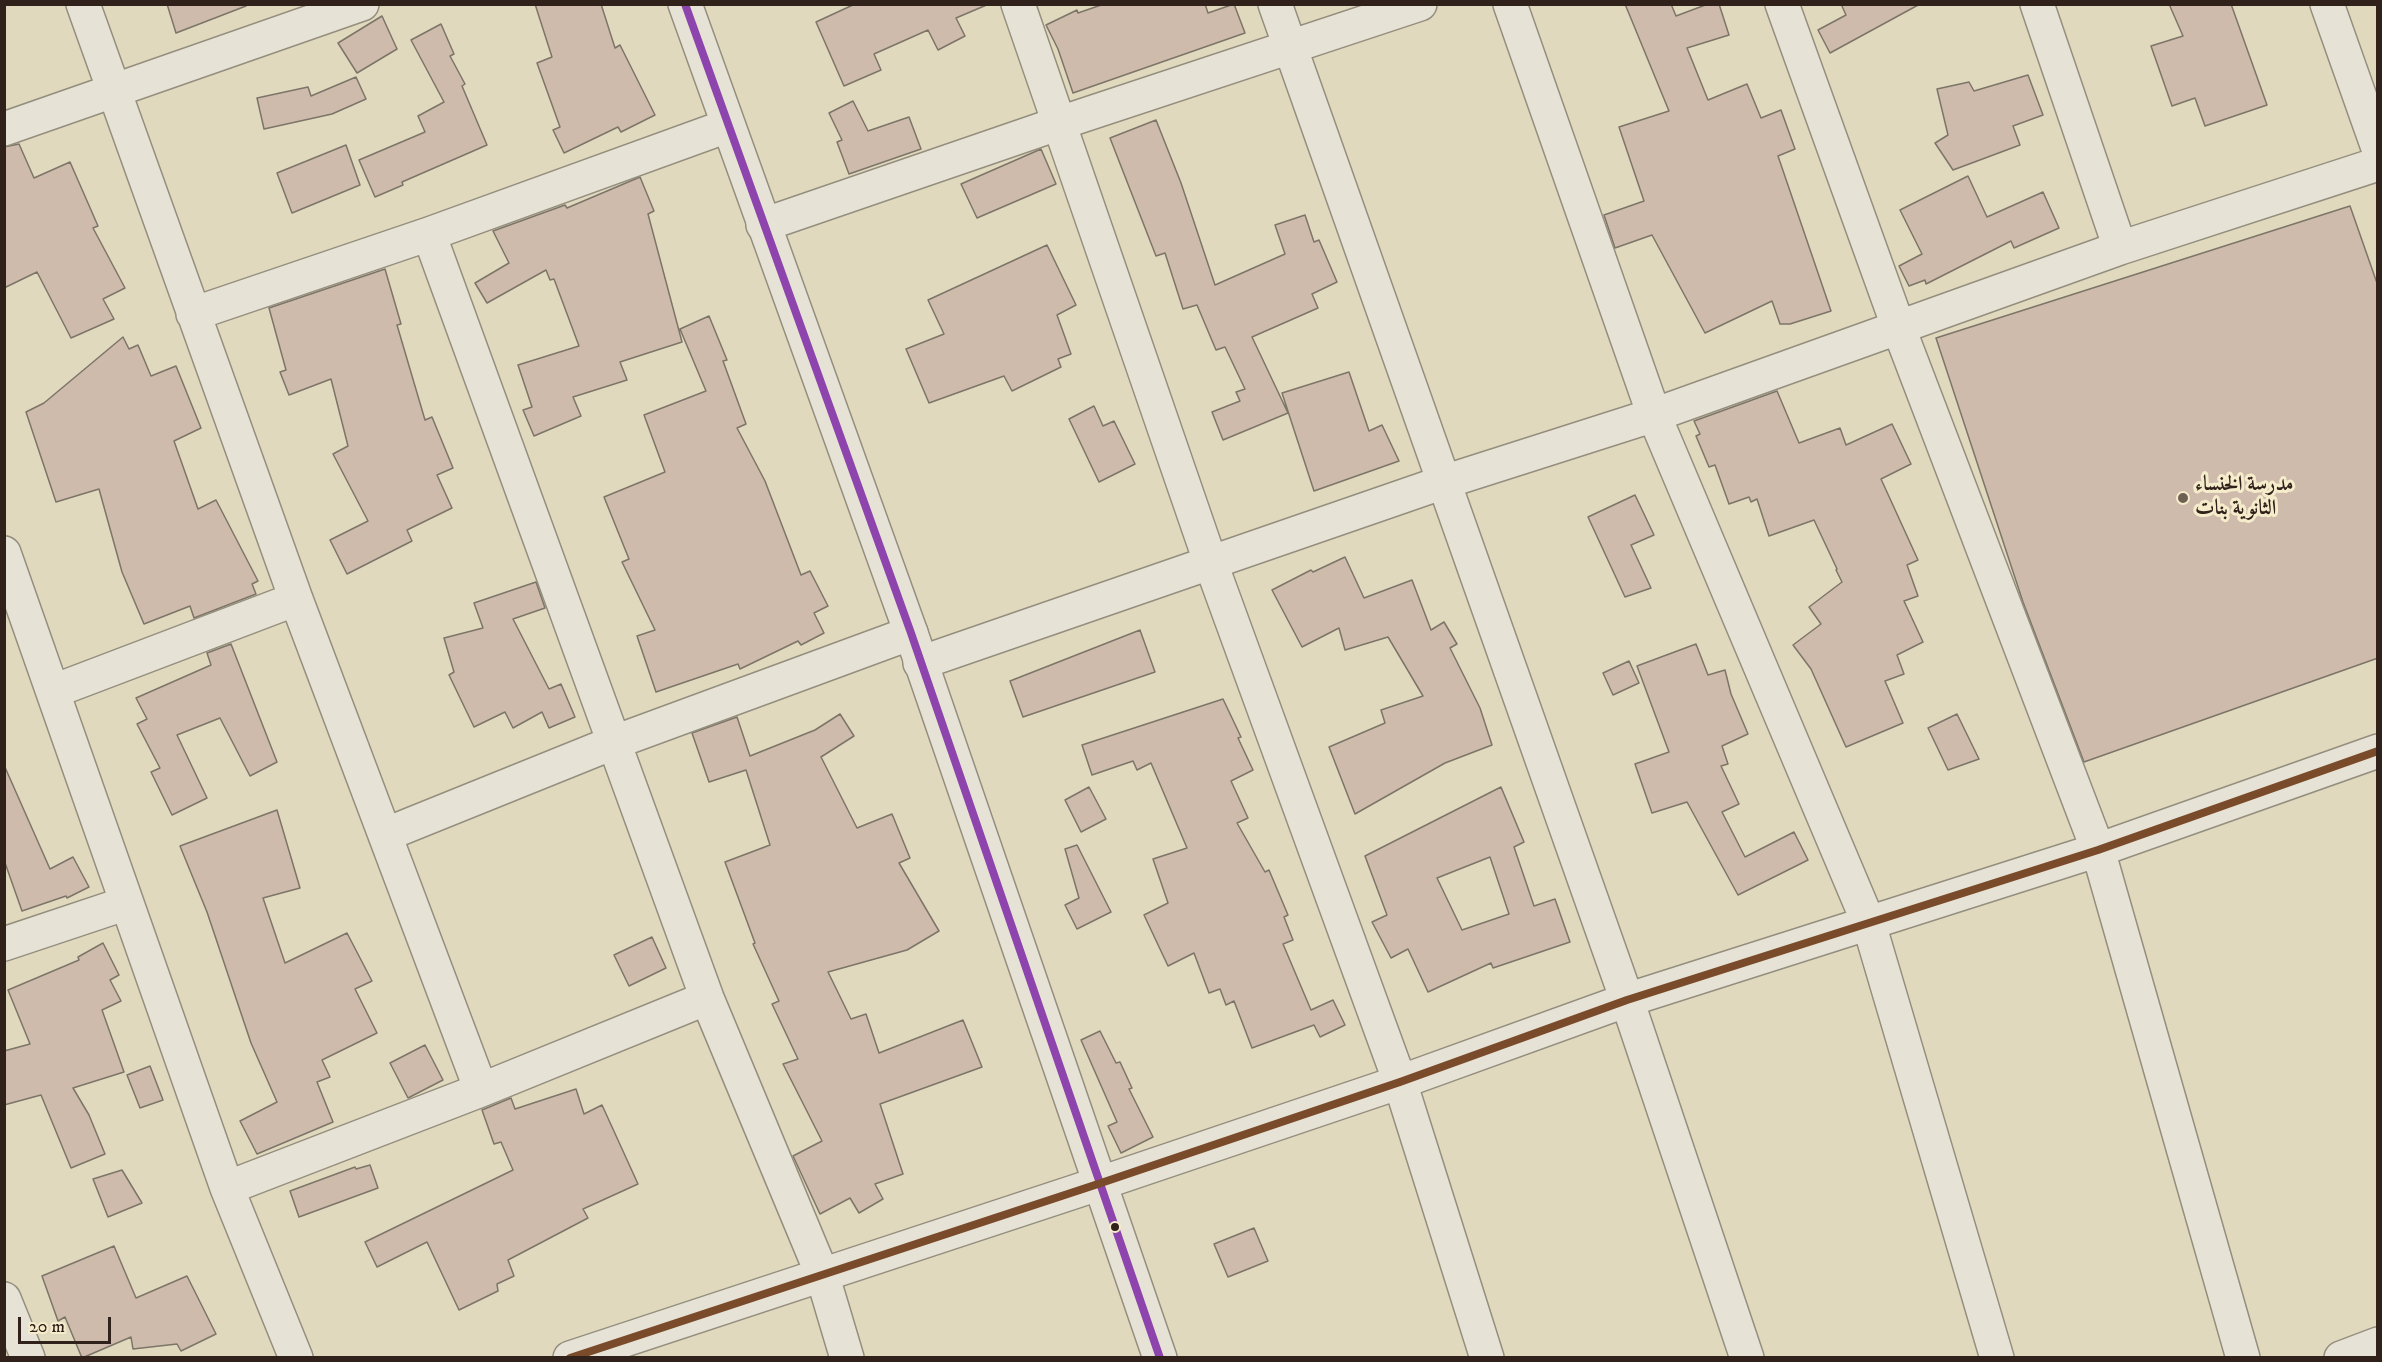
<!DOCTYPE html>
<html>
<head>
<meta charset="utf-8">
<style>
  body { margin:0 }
  #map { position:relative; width:2382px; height:1362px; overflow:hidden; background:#e1d9be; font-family:"IM FELL DW Pica",serif }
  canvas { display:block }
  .frame { position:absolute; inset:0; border:6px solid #30211a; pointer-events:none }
  .scale { position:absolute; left:18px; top:1317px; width:93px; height:27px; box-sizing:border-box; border:3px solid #30211a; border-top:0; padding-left:8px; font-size:18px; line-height:21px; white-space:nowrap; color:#30211a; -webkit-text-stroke:4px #f5eccb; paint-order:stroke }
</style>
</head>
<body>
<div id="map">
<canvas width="2382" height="1362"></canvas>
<div class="frame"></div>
<div class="scale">20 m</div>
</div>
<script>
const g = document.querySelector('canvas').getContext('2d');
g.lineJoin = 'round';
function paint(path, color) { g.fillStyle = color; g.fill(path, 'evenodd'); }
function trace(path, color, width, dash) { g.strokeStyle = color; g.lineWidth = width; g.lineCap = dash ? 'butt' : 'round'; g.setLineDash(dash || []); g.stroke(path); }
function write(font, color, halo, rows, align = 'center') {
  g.font = font + ' "IM FELL DW Pica",Amiri,serif'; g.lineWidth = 6; g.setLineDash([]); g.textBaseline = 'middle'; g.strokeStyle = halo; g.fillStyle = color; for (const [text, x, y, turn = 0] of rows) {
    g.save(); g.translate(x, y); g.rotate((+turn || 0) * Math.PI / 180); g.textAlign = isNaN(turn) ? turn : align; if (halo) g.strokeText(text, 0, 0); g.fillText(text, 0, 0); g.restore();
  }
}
const building = new Path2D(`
  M167 4H246V6L176 33Z
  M535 4H601L615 48 620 45 655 115 621 132 618 127 564 153 553 130 560 127 537 63 552 57Z
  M855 4H989L956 18 965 36 938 50 928 30 874 54 881 70 844 86 816 22Z
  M1104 4H1205L1208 13 1234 4 1245 33 1073 93 1058 49 1046 25 1077 10 1078 13Z
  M1625 4H1671L1676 16 1708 4H1719L1729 35 1687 48 1708 100 1747 84 1761 118 1781 110 1795 149 1778 156 1831 311 1790 324H1780L1772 301 1705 333 1652 235 1615 248 1604 215 1644 201 1619 127 1669 111Z
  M1841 4H1920L1830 53 1818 30 1846 15Z
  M2169 4H2231L2267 105 2205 126 2195 98 2172 106 2151 46 2183 36Z
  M382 16 397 49 357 73 338 43Z
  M441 24 454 54 450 56 465 84 462 86 487 145 402 182 403 185 375 197 359 160 425 132 418 116 444 102 411 40Z
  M2028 75 2043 115 2013 126 2020 145 1953 170 1935 143 1948 135 1937 89 1969 82 1974 91Z
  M356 77 366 99 332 114 264 129 257 98 308 87 311 96Z
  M853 101 868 131 909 117 921 149 849 174 837 142 842 140 829 113Z
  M1156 120 1181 183 1215 285 1285 254 1275 225 1305 215 1314 242 1319 240 1337 282 1312 294 1318 308 1252 337 1288 413 1223 440 1212 412 1240 401 1236 392 1245 389 1225 347 1216 350 1197 305 1183 309 1165 253 1156 256 1110 138Z
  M19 144 34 178 70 162 98 226 93 228 125 288 103 299 114 319 71 338 37 272 4 288V147Z
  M346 145 360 185 292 213 277 173Z
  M1041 149 1056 184 977 218 961 184Z
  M1968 176 1987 217 2043 192 2059 228 2014 248 2011 241 1926 284 1925 280 1909 286 1899 266 1922 254 1900 210Z
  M640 177 654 211 648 214 682 342 620 362 627 380 573 397 581 416 534 436 523 410 532 407 518 365 579 346 554 279 550 280 546 270 487 303 475 283 509 263 493 231 565 205 567 208Z
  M2350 206 2378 286V658L2084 762 2023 602 1936 338Z
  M1047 245 1076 305 1057 315 1071 354 1058 359 1061 367 1012 391 1004 376 929 403 906 349 944 334 928 300Z
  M385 269 401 324 397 325 425 420 432 417 453 468 437 475 452 508 407 530 412 541 347 574 330 540 368 521 333 454 348 446 331 379 289 395 280 372 286 370 269 308Z
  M709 316 727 360 723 361 746 424 737 428 765 481 801 575 810 571 828 606 814 613 824 633 801 645 798 641 740 669 738 664 656 692 637 636 655 630 622 562 629 559 604 497 665 472 644 415 706 391 680 329Z
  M123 337 129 349 138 345 151 376 176 366 201 428 174 441 198 509 216 500 258 581 252 584 256 594 194 618 190 606 144 624 122 572 99 489 56 502 26 412 44 403Z
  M1349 372 1369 431 1382 425 1399 461 1314 491 1282 393Z
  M1777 391 1799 443 1840 428 1846 445 1892 424 1911 464 1881 479 1918 560 1907 565 1918 596 1904 601 1923 642 1897 655 1904 674 1885 681 1903 723 1846 747 1811 669 1793 645 1821 624 1809 607 1842 582 1836 570 1837 569 1814 520 1769 536 1757 499 1751 502 1749 497 1729 504 1715 465 1709 467 1696 436 1700 434 1694 421Z
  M1094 406 1103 426 1114 421 1135 464 1099 482 1069 419Z
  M1635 495 1654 535 1631 545 1651 588 1625 597 1588 517Z
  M1345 557 1364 598 1412 580 1431 630 1444 622 1457 644 1450 648 1480 708 1492 745 1445 763 1355 814 1329 747 1385 723 1381 710 1423 696 1388 637 1345 650 1339 628 1302 647 1272 590 1311 570 1313 572Z
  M536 582 545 608 513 619 549 689 561 684 575 717 549 728 542 712 513 728 505 712 474 727 449 675 454 672 444 638 483 628 474 603Z
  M1140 630 1155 672 1023 717 1010 681Z
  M231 644 277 762 250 776 220 718 177 735 207 798 172 815 151 772 160 768 137 724 147 719 136 698 211 665 207 653Z
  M1696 644 1708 675 1725 670 1731 694 1748 734 1722 746 1728 764 1721 766 1739 804 1722 812 1745 857 1794 832 1808 860 1738 895 1687 802 1652 813 1635 764 1669 752 1637 666Z
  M1629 661 1639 683 1613 695 1603 673Z
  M1223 699 1241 737 1238 738 1253 770 1231 781 1248 818 1237 823 1265 872 1269 870 1288 915 1284 917 1293 940 1283 944 1311 1010 1333 1000 1345 1025 1320 1037 1314 1025 1252 1048 1234 1001 1226 1005 1220 989 1209 993 1194 953 1168 966 1144 915 1168 903 1153 859 1187 848 1151 763 1137 770 1133 761 1092 775 1082 745Z
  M840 714 854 736 821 757 857 828 892 814 910 858 899 863 939 931 907 950 828 972 851 1019 866 1014 879 1053 963 1020 982 1067 880 1104 903 1174 875 1184 883 1199 859 1213 850 1198 820 1214 793 1156 822 1141 783 1064 798 1059 772 1004 779 1001 753 944 755 943 725 862 770 845 746 770 709 782 692 733 737 717 750 756 815 730Z
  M1957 714 1979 759 1948 770 1928 728Z
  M4 765 50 869 73 857 89 887 67 898 66 896 22 911 4 860Z
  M1089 787 1106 819 1081 832 1065 800Z
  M1501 787 1524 842 1514 847 1534 906 1555 899 1570 942 1493 968 1491 963 1428 992 1408 949 1391 958 1372 922 1387 915 1365 856ZM1490 857 1509 914 1462 930 1437 878Z
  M277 810 300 888 263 898 285 963 347 933 372 981 355 989 377 1033 322 1060 330 1077 317 1082 333 1122 257 1154 240 1121 277 1102 251 1043 207 912 180 846Z
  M1077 845 1111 912 1077 929 1065 905 1079 898 1065 849Z
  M652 937 666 968 629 986 614 955Z
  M103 943 119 975 110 980 121 1001 102 1010 124 1072 73 1088 89 1115 105 1154 71 1168 41 1095 4 1105V1051L30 1044 8 990 79 960 78 957Z
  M1100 1031 1116 1063 1120 1062 1132 1088 1129 1089 1153 1137 1121 1153 1108 1126 1117 1122 1081 1040Z
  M425 1045 443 1080 408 1098 390 1063Z
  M150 1066 163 1100 140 1108 127 1075Z
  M576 1089 584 1114 602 1105 638 1184 583 1209 588 1218 508 1260 514 1276 497 1284 498 1291 459 1310 427 1242 377 1267 365 1242 513 1170 501 1142 494 1144 482 1110 511 1098 515 1109Z
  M370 1165 378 1188 299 1217 290 1191 355 1167 356 1169Z
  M122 1170 142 1203 108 1217 93 1179Z
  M1254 1228 1268 1261 1228 1277 1214 1244Z
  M114 1246 136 1298 187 1276 216 1334 181 1351 177 1344 133 1349 131 1337 82 1358 65 1317 58 1321 42 1276Z`);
const minor = new Path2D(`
  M83 4 296 599 481 1090
  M1018 4 1210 561 1400 1082 1487 1358
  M1275 4 1627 1000 1747 1358
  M1510 4 1654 415 1869 924 1997 1358
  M1782 4 1898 326 2098 850 2243 1358
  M2037 4 2120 248
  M2327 4 2378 148
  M4 129 362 4
  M763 225 1060 123 1420 4
  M429 234 707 998 822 1274 847 1358
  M193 314 429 234 727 126
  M4 553 227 1188 296 1358
  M920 663 1444 482 1654 415 2120 248 2378 164
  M54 691 296 599
  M387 834 615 742 911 633
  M4 944 127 903
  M227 1188 481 1090 707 998
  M4 1299 28 1358
  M570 1358 1098 1184 1400 1082 1627 1000 2098 850 2378 751
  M2341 1358 2378 1344`);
const tertiary = new Path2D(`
  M685 4 911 633 1160 1358`);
const bus1 = new Path2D(`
  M685 4 911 633 1160 1358`);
const bus2 = new Path2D(`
  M570 1358 1098 1184 1400 1082 1627 1000 2098 850 2378 751`);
const markers = [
  [2183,498,6,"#6e6153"],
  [1115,1227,5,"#30211a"]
];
const poiNames = [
  ["مدرسة الخنساء",2195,486],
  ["الثانوية بنات",2195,510]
];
paint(building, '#cebbac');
trace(building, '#7c7568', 1.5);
trace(minor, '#948e7e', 36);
trace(tertiary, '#948e7e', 36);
trace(minor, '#e6e2d5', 33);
trace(tertiary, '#e6e2d5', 33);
trace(bus1, '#8e44ad', 8);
trace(bus2, '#7a4b2a', 8);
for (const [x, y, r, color] of markers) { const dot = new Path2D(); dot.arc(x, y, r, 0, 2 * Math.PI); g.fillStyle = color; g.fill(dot); trace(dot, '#f5eccb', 2); }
write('bold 21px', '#30211a', '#f5eccb', poiNames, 'left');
</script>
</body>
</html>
